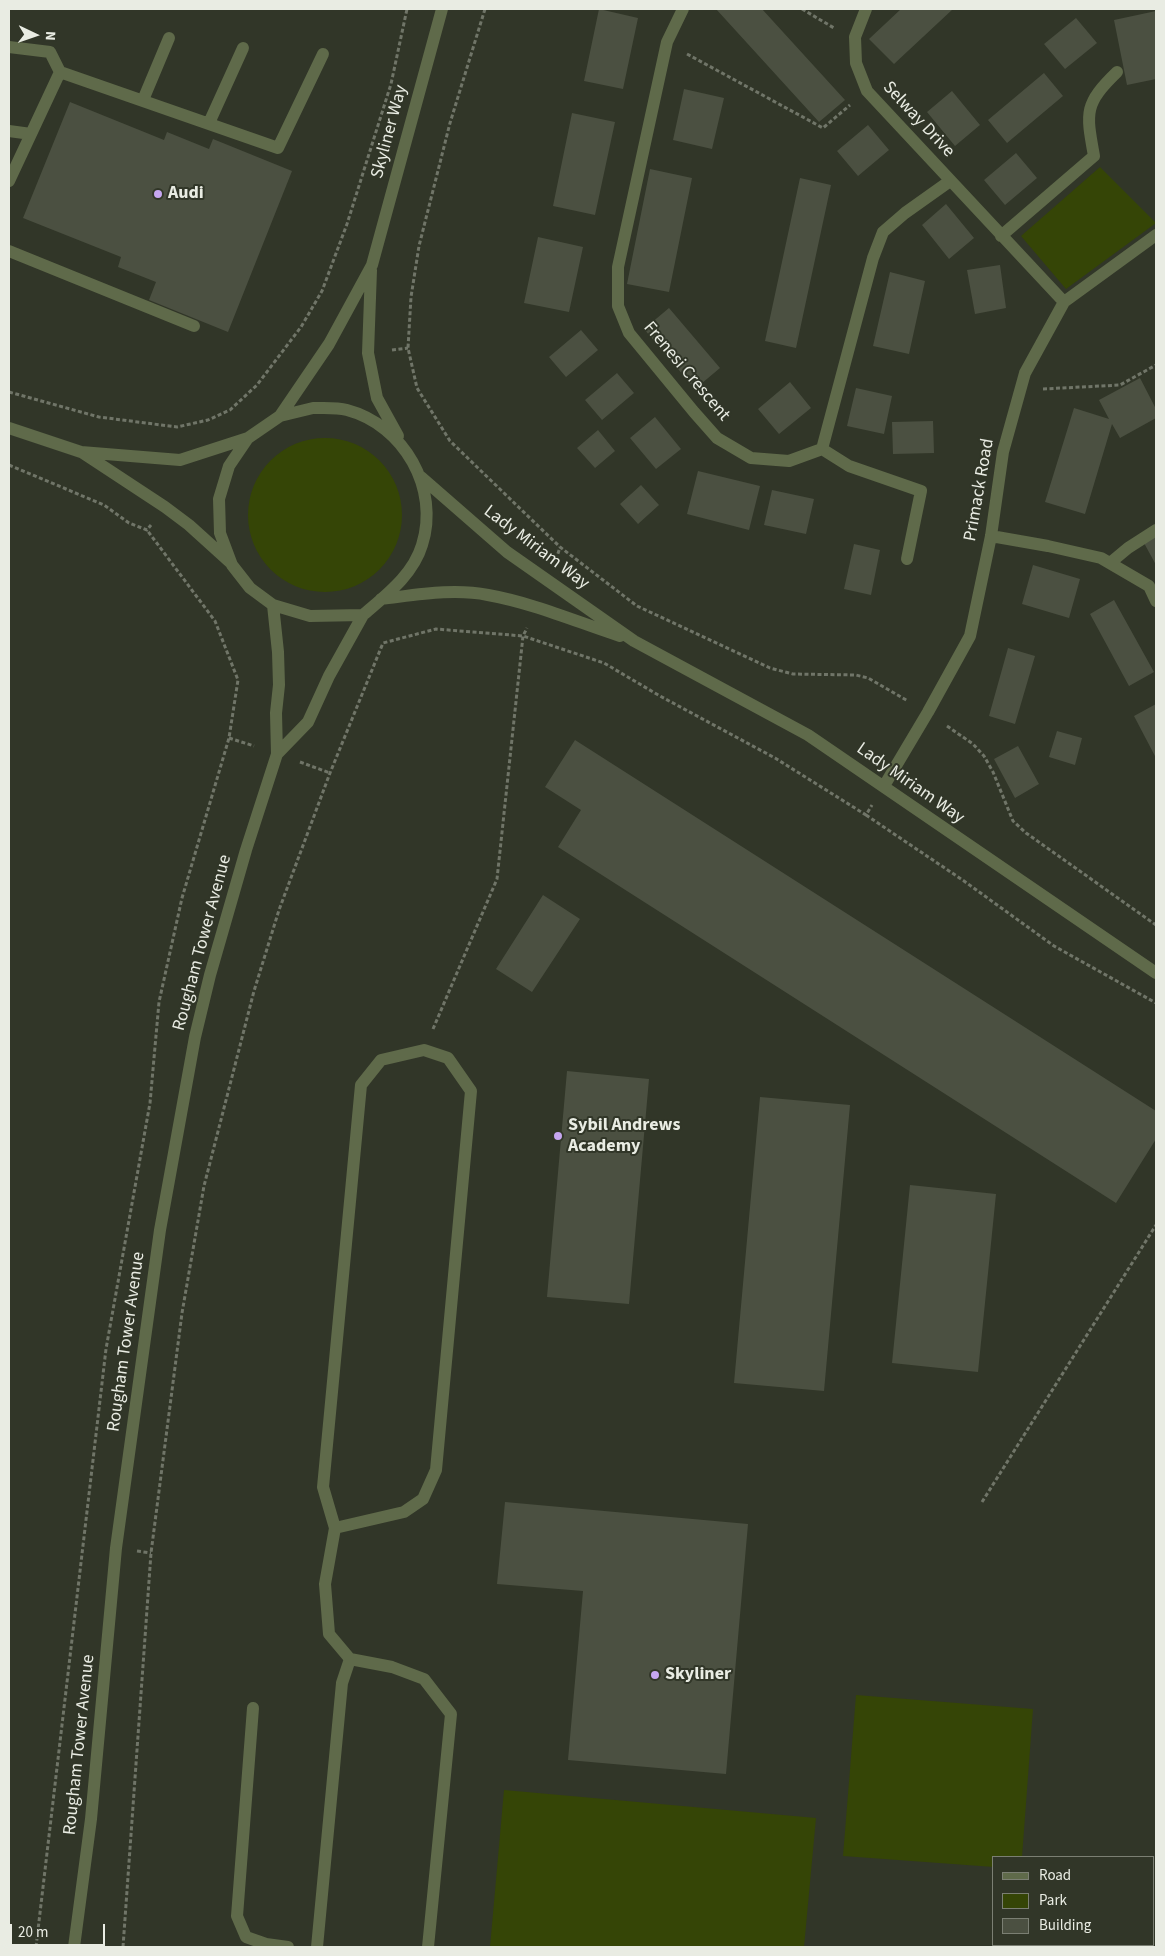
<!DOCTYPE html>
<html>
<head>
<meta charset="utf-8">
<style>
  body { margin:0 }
  #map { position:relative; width:1165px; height:1956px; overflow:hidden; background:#313628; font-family:"Source Sans 3",sans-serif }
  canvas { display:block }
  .frame { position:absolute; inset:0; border:10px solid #e9ece3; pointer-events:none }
  .legend { position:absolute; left:992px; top:1856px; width:162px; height:90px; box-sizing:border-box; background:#313628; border:1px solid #7b7f73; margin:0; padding:6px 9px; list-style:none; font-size:15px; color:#e9ece3 }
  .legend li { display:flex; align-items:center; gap:10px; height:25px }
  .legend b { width:25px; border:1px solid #7b7f73 }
  .north { position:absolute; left:10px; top:10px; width:50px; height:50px; -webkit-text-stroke:4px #313628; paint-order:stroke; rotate:93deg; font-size:14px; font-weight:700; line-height:20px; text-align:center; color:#e9ece3 }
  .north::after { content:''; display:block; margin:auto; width:18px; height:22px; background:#e9ece3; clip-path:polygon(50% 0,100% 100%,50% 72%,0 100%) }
  .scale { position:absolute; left:10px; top:1924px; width:95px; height:22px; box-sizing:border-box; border:2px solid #e9ece3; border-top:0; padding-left:6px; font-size:15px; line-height:18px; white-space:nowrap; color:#e9ece3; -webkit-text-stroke:4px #313628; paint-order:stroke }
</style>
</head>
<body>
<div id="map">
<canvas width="1165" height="1956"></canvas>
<div class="frame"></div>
<ul class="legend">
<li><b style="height:6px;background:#5f6a4a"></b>Road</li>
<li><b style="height:14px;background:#354506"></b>Park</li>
<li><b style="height:14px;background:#4b5041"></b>Building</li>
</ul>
<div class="north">N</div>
<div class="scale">20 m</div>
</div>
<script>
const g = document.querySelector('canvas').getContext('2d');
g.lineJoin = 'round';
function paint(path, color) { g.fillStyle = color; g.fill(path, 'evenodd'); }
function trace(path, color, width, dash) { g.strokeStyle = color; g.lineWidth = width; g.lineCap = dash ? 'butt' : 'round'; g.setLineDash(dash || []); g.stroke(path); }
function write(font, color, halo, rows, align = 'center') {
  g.font = font + ' "Source Sans 3",sans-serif'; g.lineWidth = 4; g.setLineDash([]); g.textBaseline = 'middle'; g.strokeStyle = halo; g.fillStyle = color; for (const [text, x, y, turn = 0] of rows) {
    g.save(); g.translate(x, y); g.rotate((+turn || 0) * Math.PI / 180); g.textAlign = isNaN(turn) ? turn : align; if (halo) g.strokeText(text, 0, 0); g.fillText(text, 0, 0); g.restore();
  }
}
const green = new Path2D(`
  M1100 167 1156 223 1066 289 1021 236Z
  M248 515a77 77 0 1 1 154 0a77 77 0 1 1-154 0Z
  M856 1695 1033 1709 1022 1857H994V1867L843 1856Z
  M504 1790 816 1818 804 1947H490Z`);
const building = new Path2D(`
  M599 9 638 18 623 89 584 81Z
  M716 9H762L845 100 819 122Z
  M901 9H953L894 64 869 39Z
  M1156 11V79L1127 85 1114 20Z
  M1076 18 1097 43 1065 69 1044 44Z
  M1044 73 1063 96 1007 143 988 120Z
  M684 89 724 98 712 149 673 140Z
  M952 91 980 125 955 146 927 112Z
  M70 102 164 140 167 132 209 149 213 139 292 171 228 332 149 300 156 282 118 267 121 257 23 218Z
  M572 113 615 122 595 215 553 206Z
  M868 125 889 150 858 176 837 151Z
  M1016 153 1037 178 1005 205 984 180Z
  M650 169 692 178 669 292 627 284Z
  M800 178 831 185 796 348 765 341Z
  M946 204 974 238 949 259 922 225Z
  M538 237 583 247 569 312 524 303Z
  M1000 265 1006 308 975 314 967 270Z
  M890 272 925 281 909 354 873 346Z
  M669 308 720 368 695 389 644 329Z
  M581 330 598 350 566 377 549 357Z
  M617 373 634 393 602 420 585 400Z
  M1140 378 1156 409V418L1120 438 1112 424 1085 514 1045 502 1074 408 1109 419 1099 400Z
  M790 382 811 408 779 434 758 409Z
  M856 388 892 396 884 434 847 426Z
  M655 417 681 449 656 469 630 438Z
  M933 421 934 453 893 454 892 422Z
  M598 430 615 451 595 468 577 448Z
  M698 471 760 486 749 530 687 514Z
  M641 485 659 505 638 524 620 504Z
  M772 490 814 499 806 534 764 525Z
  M1156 536V565L1144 543Z
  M854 544 880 550 871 595 844 589Z
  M1033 565 1080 579 1069 618 1022 604Z
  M1114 600 1154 672 1129 686 1090 614Z
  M1008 648 1035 656 1015 724 989 716Z
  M1156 704V758L1134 716Z
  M1057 731 1082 738 1075 765 1049 757Z
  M575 740 1156 1111V1139L1116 1203 558 847 581 810 545 787Z
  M1018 746 1039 784 1015 798 994 759Z
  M543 895 580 919 532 992 496 969Z
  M567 1071 649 1079 629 1304 547 1297Z
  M760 1097 850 1105 824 1391 734 1383Z
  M910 1185 996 1194 978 1372 892 1363Z
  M505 1502 748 1524 726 1774 568 1760 583 1591 497 1584Z`);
const path = new Path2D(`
  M485 9 450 123 419 246 411 297 408 348 417 388 450 441 560 547 637 606 770 668 793 674 856 675 868 678 908 701
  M802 9 834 28
  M687 54 823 128 850 105
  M392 350 408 348
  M1043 389 1120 385 1156 365
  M9 392 99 417 177 427 208 420 230 410 257 385 301 327 322 291 347 224 391 84 407 9
  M9 465 104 505 129 523 147 530 151 525
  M556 560 560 547
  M947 726 973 744 984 756 993 772 1013 821 1026 833 1156 925
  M229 738 254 746
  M300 762 330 773
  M866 815 964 881 1054 946 1156 1003
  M433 1029 497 879 523 636 527 628
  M982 1502 1156 1225
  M137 1551 151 1553
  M36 1947 106 1349 150 1103 159 1002 182 898 229 738 238 680 215 621 147 530
  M123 1947 151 1553 182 1313 204 1186 254 991 279 910 330 773 383 643 436 629 523 636 604 663 660 696 775 758 866 815 872 805`);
const minor = new Path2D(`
  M683 9 667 42 618 267V306L629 333 694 412 717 438 751 458 789 461 822 449 873 258 883 232 905 213 950 181
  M866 9 855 37 856 63 867 91 1064 302
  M9 47 50 52 60 72
  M143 100 169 38
  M209 123 243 48
  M9 131 31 134
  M9 181 60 72 278 148 323 54
  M1001 236 1094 156C1086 112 1084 104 1117 72
  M9 251 194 326
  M371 270 368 353 377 398 398 436
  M313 408C323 408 336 407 347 410 404 425 440 489 422 545 413 575 386 595 363 615L310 616 273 605 250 588 232 565 220 533 219 499 229 466 248 438 280 416Z
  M280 416 329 344 372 265 442 9
  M9 428 81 452 180 460 248 438
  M822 449 849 466 921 491 907 559
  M83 453 165 507 189 525 231 563
  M421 477 507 552 634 641 808 735 1156 973
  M991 536 1048 546 1101 558 1149 586 1156 601
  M1110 563 1128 548 1156 530
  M381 599C416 595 453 588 488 595 533 603 577 622 620 636
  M277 754 308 722 329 676 363 615
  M884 786 928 712 970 636 991 536 1003 452 1025 373 1064 302 1156 235
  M335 1528 404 1512 423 1499 436 1470 471 1091 448 1058 424 1050 381 1060 361 1085 323 1487 335 1528 325 1584 329 1634 350 1659 392 1667 424 1679 451 1714 428 1947
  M253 1708 237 1916 246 1937 266 1944 288 1947
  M74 1947 91 1819 116 1548 160 1230 195 1037 210 975 246 850 277 754 276 713 279 685 278 652 273 605
  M317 1947 342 1683 350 1659`);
const markers = [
  [158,194,5,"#c6a6f0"],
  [558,1136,5,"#c6a6f0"],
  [655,1675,5,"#c6a6f0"]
];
const streetNames = [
  ["Selway Drive",918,120,47],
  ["Skyliner Way",390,132,-75],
  ["Frenesi Crescent",686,372,50],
  ["Primack Road",980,490,-80],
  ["Lady Miriam Way",536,548,37],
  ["Lady Miriam Way",910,784,35],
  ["Rougham Tower Avenue",203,943,-75],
  ["Rougham Tower Avenue",127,1342,-82],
  ["Rougham Tower Avenue",80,1745,-84]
];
const poiNames = [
  ["Audi",168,194],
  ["Sybil Andrews",568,1126],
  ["Academy",568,1147],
  ["Skyliner",665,1675]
];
paint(green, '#354506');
paint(building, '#4b5041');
trace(path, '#707568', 3, [4, 2.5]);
trace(minor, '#5f6a4a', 12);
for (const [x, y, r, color] of markers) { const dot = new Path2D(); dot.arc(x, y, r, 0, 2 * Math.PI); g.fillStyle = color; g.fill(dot); trace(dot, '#313628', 2); }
write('18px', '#e9ece3', '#313628', streetNames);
write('bold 18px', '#e9ece3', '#313628', poiNames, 'left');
</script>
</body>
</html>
